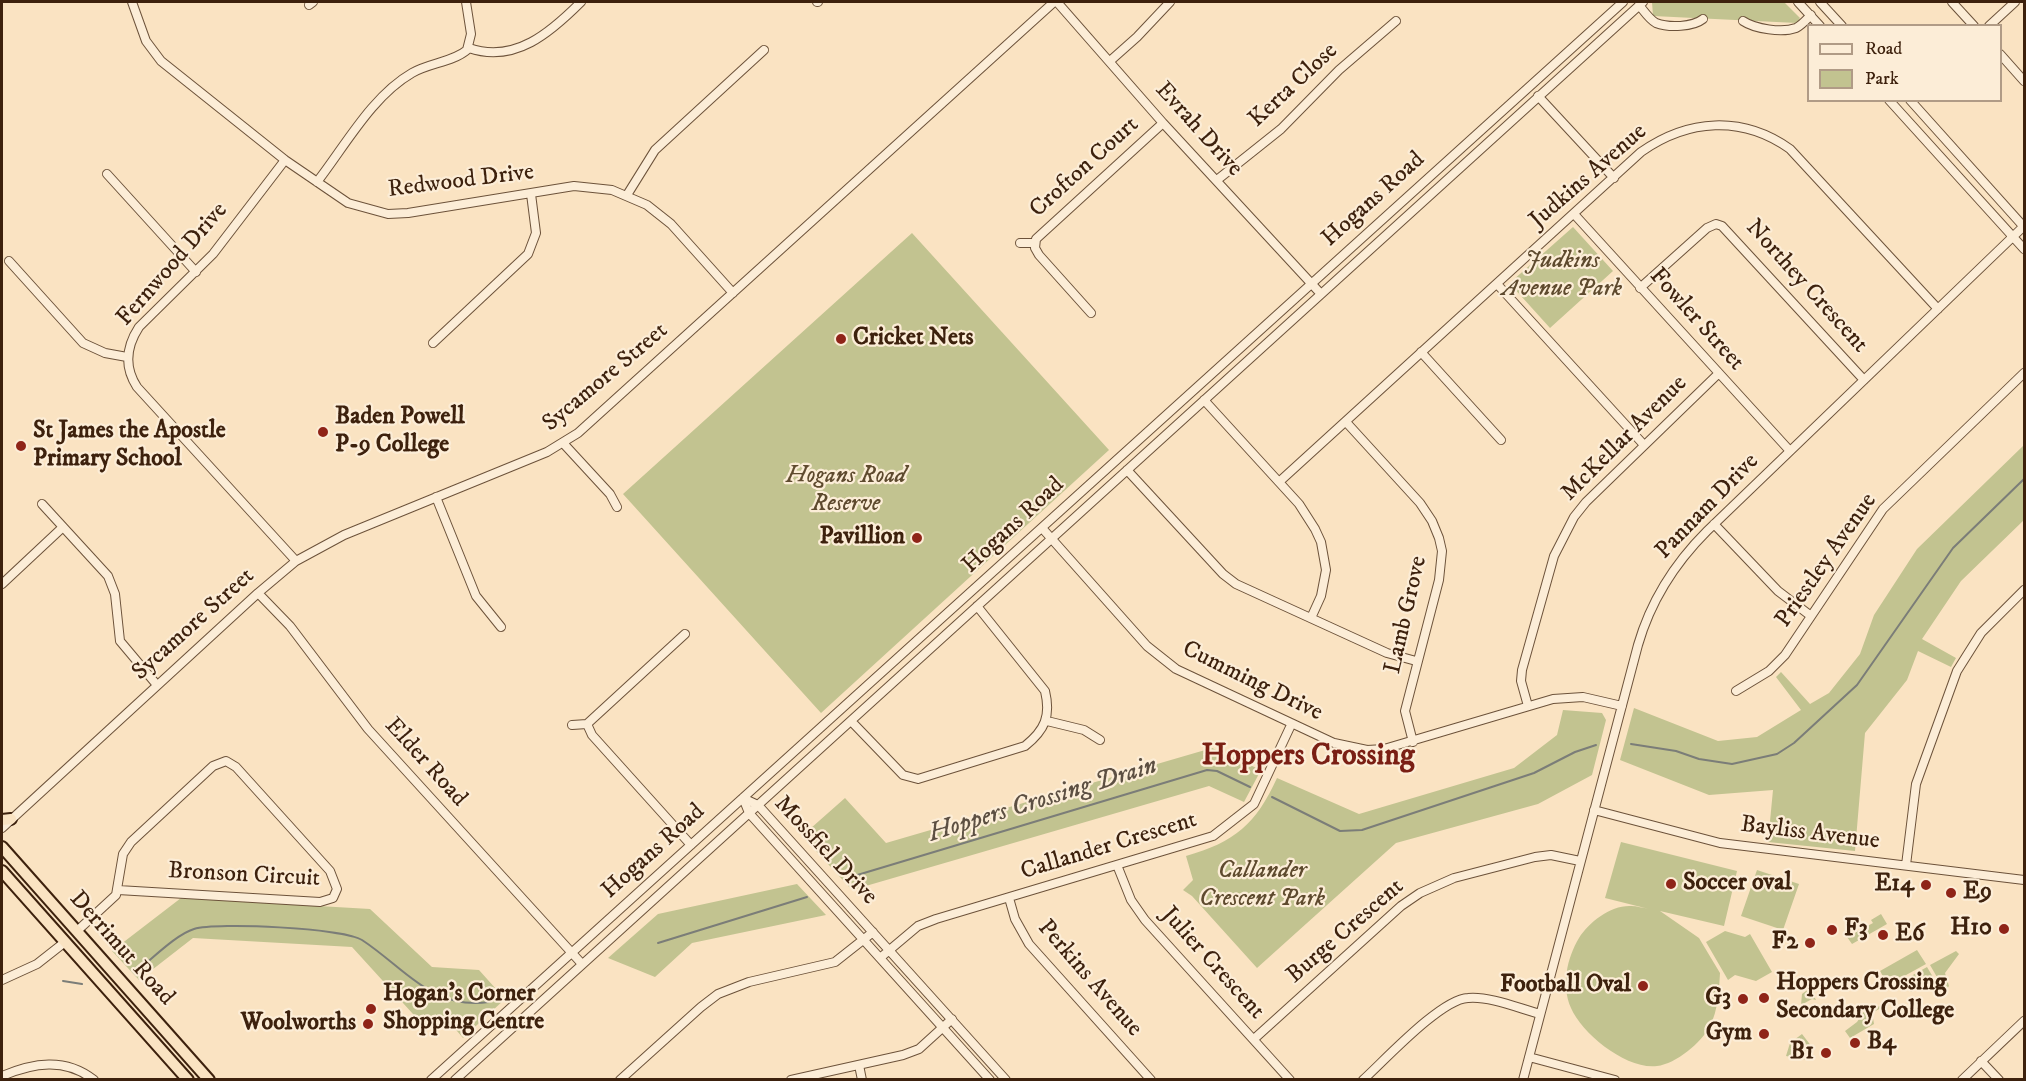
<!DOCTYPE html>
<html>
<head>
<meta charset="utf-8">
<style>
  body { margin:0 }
  #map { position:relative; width:2026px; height:1081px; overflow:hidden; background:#fae3c2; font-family:"IM FELL DW Pica",serif }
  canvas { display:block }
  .frame { position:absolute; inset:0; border:3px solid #3d210d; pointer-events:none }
  .legend { position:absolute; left:1807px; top:24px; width:195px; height:78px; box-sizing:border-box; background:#fcedd7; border:2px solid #b09b86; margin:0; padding:8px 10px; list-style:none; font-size:18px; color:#3d210d }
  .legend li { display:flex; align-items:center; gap:12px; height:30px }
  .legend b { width:30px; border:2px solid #b09b86 }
</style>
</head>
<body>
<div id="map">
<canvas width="2026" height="1081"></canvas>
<div class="frame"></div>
<ul class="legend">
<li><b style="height:8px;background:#fcedd7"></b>Road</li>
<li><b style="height:16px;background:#c2c390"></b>Park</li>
</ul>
</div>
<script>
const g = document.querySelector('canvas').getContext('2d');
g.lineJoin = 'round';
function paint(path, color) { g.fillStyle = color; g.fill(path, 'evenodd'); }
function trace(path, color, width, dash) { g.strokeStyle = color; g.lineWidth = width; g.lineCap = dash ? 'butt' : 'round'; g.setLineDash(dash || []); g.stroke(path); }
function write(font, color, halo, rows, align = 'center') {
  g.font = font + ' "IM FELL DW Pica",serif'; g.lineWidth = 4.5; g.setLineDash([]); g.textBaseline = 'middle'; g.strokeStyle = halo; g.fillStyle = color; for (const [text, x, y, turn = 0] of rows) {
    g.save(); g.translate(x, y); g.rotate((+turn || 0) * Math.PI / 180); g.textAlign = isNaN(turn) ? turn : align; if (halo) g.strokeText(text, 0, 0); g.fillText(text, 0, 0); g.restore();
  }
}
const green = new Path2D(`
  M1652 2H1784L1800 18 1797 23 1653 16Z
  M1573 227 1613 271 1550 328 1512 286V281Z
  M912 233 1109 450 821 713 623 494Z
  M2024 445V520L1961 581 1922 639 1956 658 1951 667 1918 651 1907 680 1865 733 1855 851 1768 842 1773 790 1709 795 1620 760 1634 708 1718 741 1757 737 1801 710 1776 677 1781 672 1810 704 1829 693 1860 654 1874 615 1917 549Z
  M1563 710 1602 713 1606 720 1592 775 1538 804 1396 843 1257 968 1192 896 1183 890 1193 880 1186 856C1235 842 1256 824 1277 778L1359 814 1514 768 1557 735Z
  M1212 748 1261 770 1244 802 1209 786 852 890 802 836 845 798 886 843Z
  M1621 842 1737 871 1724 926 1660 911 1699 938 1720 973C1719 990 1718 1011 1710 1026 1702 1042 1676 1064 1657 1066 1627 1070 1582 1034 1571 1008 1561 985 1567 958 1579 938 1589 922 1611 905 1631 906 1637 906 1643 908 1649 909L1605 898Z
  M1757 870 1799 884 1783 930 1741 916Z
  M797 884 826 915 692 943 655 977 608 958 658 914Z
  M181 898 370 909 432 967 479 970 505 999 463 1038 445 1017 423 1025 352 947 193 938 139 980 112 951Z
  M1881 914 1887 924 1852 944 1847 937 1873 923 1871 920Z
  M1725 931 1745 937 1750 934 1772 972 1756 981 1735 975 1728 980 1706 942Z
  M1917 950 1926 964 1888 985 1880 971Z
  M1956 951 1959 954 1945 973 1949 986 1945 991 1930 965Z
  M1927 967 1942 992 1936 996 1928 982 1911 992 1904 980Z
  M1810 988 1816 1000 1812 999 1801 1005 1802 994Z
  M1888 1004 1872 1013 1874 1024 1850 1038 1845 1031 1857 1022 1865 1010Z
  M1802 1034 1812 1047 1807 1060 1786 1056 1790 1043Z`);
const stream = new Path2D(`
  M1631 744 1676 751 1699 759 1732 764 1777 754 1794 743 1857 685 1953 548 2024 479
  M1272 797 1340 831 1362 830 1534 773 1575 752 1596 745
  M844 879 1207 770 1217 771 1250 787
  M658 943 807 897
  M139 969C153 958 177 934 194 929 217 922 343 928 362 940 405 968 431 1010 489 1002
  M63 981 82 984`);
const minor = new Path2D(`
  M132 2 146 41 161 61 285 160 348 203 388 214 408 213 574 186 612 190 647 205 671 224 733 293
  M817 2H818
  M1057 2 1163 123 1321 294
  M1798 2 1820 26
  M1820 2 1842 26
  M1952 2 1974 26
  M309 5 313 2
  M1639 5C1644 11 1649 19 1656 23 1669 28 1693 27 1703 19
  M1743 21C1755 29 1782 33 1796 28 1802 25 1806 20 1811 15
  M1989 26 2015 2
  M469 48C515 64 551 32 581 2
  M2000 54 2024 81
  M1110 61 1137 37 1170 2
  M1538 96 1614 178
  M1889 100 2024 249
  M1910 100 2024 227
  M285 160 213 254 139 327C126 347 124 367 137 387L296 561
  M107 174 196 272
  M1217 180 1281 129 1339 70 1396 21
  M317 182C345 146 372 96 412 73 429 63 453 62 467 50L471 34 466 2
  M627 195 655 150 764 50
  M1574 214 1790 451
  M1020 243H1035
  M9 261 83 343 105 353 127 357
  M1497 284 1644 445
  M1640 288 1707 228 1716 224 1722 226 1864 380
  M1091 313 1039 255 1035 248 1036 239 1163 123
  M433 343 528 254 536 233 531 194
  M1421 352 1501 440
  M1204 400 1299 504 1315 529 1321 542 1326 570 1321 596 1311 618
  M1346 422 1420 503 1432 521 1439 538 1442 551 1439 580 1405 711 1413 742
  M563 443 610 494 617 507
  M1127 470 1223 574 1236 584 1387 653 1416 661
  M1279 482 1641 152C1688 119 1742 115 1790 149L1938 309
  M436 497 476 596 501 627
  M42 504 108 576 115 594 120 641 157 685
  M1714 524 1778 591 1811 616
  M1042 528 1147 646 1176 669 1334 743 1367 750 1384 749 1553 699 1583 697 1622 706
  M2 584 63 527
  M258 593 290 626 368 729 582 964
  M685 634 587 724 592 735 691 845
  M1736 691 1769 671 1785 655 1883 509 2024 373
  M1528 706 1521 681 1522 670 1554 556 1574 517 1586 502 1718 374
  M851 721 903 775 918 779 1025 746C1045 730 1051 716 1045 691L977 606
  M1047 721 1084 730 1100 740
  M572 725 587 724
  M743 798 758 805 1006 1080
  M743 798 749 813 990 1080
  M1594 810 1720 843 2024 880
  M2 828 258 593 296 561 344 535 547 452 578 433 1054 2
  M1117 865 1131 900 1145 920 1290 1080
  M1906 865 1916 784 1957 671 1981 633 2024 590
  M1009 898 1015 919 1029 944 1151 1080
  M77 931 116 895 123 854 131 842 213 766 226 761 236 767 330 871 337 889 333 898 320 902 118 890
  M880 958 918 926 936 919 1213 836 1254 804 1291 725
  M2 980 37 964 65 942
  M1254 1039 1401 906 1420 893 1454 878 1535 857 1551 855 1580 861
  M1529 1057 1615 1080
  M1981 1061 1999 1080
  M859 1065 862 1080
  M2 1076C33 1063 65 1057 94 1080
  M431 1080 1623 2
  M455 1080 1643 2
  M620 1080 701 1007 718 994 749 982 835 962 873 932
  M791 1080 903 1055 919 1049 952 1019
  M1363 1080C1385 1060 1441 999 1468 998 1490 996 1518 1008 1540 1014
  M1523 1080 1638 645C1651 600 1674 564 1707 531L2024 226
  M1962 1080 2024 1021`);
const highway = new Path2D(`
  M2 820 11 819
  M2 847 209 1080
  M2 871 188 1080`);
const markers = [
  [841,339,6,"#8f2418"],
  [323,432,6,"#8f2418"],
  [21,446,6,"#8f2418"],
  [917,538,6,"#8f2418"],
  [1671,884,6,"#8f2418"],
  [1926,885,6,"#8f2418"],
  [1951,893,6,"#8f2418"],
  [2004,929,6,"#8f2418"],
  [1832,930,6,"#8f2418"],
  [1883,935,6,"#8f2418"],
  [1810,943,6,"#8f2418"],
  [1643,986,6,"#8f2418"],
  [1764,998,6,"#8f2418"],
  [1743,999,6,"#8f2418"],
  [371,1009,6,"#8f2418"],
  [368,1024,6,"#8f2418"],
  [1764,1034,6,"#8f2418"],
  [1855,1043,6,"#8f2418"],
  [1826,1053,6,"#8f2418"]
];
const streetNames = [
  ["Kerta Close",1294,86,-43],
  ["Evrah Drive",1198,130,48],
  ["Crofton Court",1085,168,-42],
  ["Judkins Avenue",1589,177,-41],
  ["Redwood Drive",461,182,-7],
  ["Hogans Road",1374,200,-42],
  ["Fernwood Drive",173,265,-49],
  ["Northey Crescent",1806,287,48],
  ["Fowler Street",1696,320,48],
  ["Sycamore Street",606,378,-40],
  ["McKellar Avenue",1625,439,-45],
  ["Pannam Drive",1708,507,-46],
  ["Hogans Road",1014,526,-43],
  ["Priestley Avenue",1827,561,-55],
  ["Lamb Grove",1407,615,-77],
  ["Sycamore Street",194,625,-42],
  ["Cumming Drive",1252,682,26],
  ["Elder Road",425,763,48],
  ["Bayliss Avenue",1810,834,7],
  ["Callander Crescent",1109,847,-17],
  ["Mossfiel Drive",825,851,47],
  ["Hogans Road",654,852,-42],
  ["Bronson Circuit",244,876,3],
  ["Burge Crescent",1346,932,-41],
  ["Derrimut Road",121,949,48],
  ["Julier Crescent",1212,964,48],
  ["Perkins Avenue",1089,979,49]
];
const parkNames = [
  ["Judkins",1562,262],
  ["Avenue Park",1562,290],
  ["Hogans Road",846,477],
  ["Reserve",846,505],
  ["Callander",1262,872],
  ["Crescent Park",1262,900]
];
const poiNames = [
  ["Cricket Nets",853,339],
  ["Baden Powell",335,418],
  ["P-9 College",335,446],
  ["St James the Apostle",33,432],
  ["Primary School",33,460],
  ["Pavillion",905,538,"right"],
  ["Soccer oval",1683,884],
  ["E14",1914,885,"right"],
  ["E9",1963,893],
  ["H10",1992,929,"right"],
  ["F3",1844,930],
  ["E6",1895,935],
  ["F2",1798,943,"right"],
  ["Hoppers Crossing",1776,984],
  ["Secondary College",1776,1012],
  ["Football Oval",1631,986,"right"],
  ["Hogan's Corner",383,995],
  ["Shopping Centre",383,1023],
  ["G3",1731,999,"right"],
  ["Woolworths",356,1024,"right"],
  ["Gym",1752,1034,"right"],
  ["B4",1867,1043],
  ["B1",1814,1053,"right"]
];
const waterNames = [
  ["Hoppers Crossing Drain",1043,801,-17]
];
const districtNames = [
  ["Hoppers Crossing",1308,758]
];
paint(green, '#c2c390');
trace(stream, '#7b7d78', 2);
trace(minor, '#6c523a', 10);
trace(highway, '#3d210d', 14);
trace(minor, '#fcedd7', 8);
trace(highway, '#fae3c2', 10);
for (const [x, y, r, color] of markers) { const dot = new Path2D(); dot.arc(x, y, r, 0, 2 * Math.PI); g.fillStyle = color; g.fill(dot); trace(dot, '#fcedd7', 2); }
write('24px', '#3d210d', '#fcedd7', streetNames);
write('italic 24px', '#5e4a2e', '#fcedd7', parkNames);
write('bold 24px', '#3d210d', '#fcedd7', poiNames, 'left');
write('italic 26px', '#5c4f42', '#fcedd7', waterNames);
write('bold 30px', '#7a1f14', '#fcedd7', districtNames);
</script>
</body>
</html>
